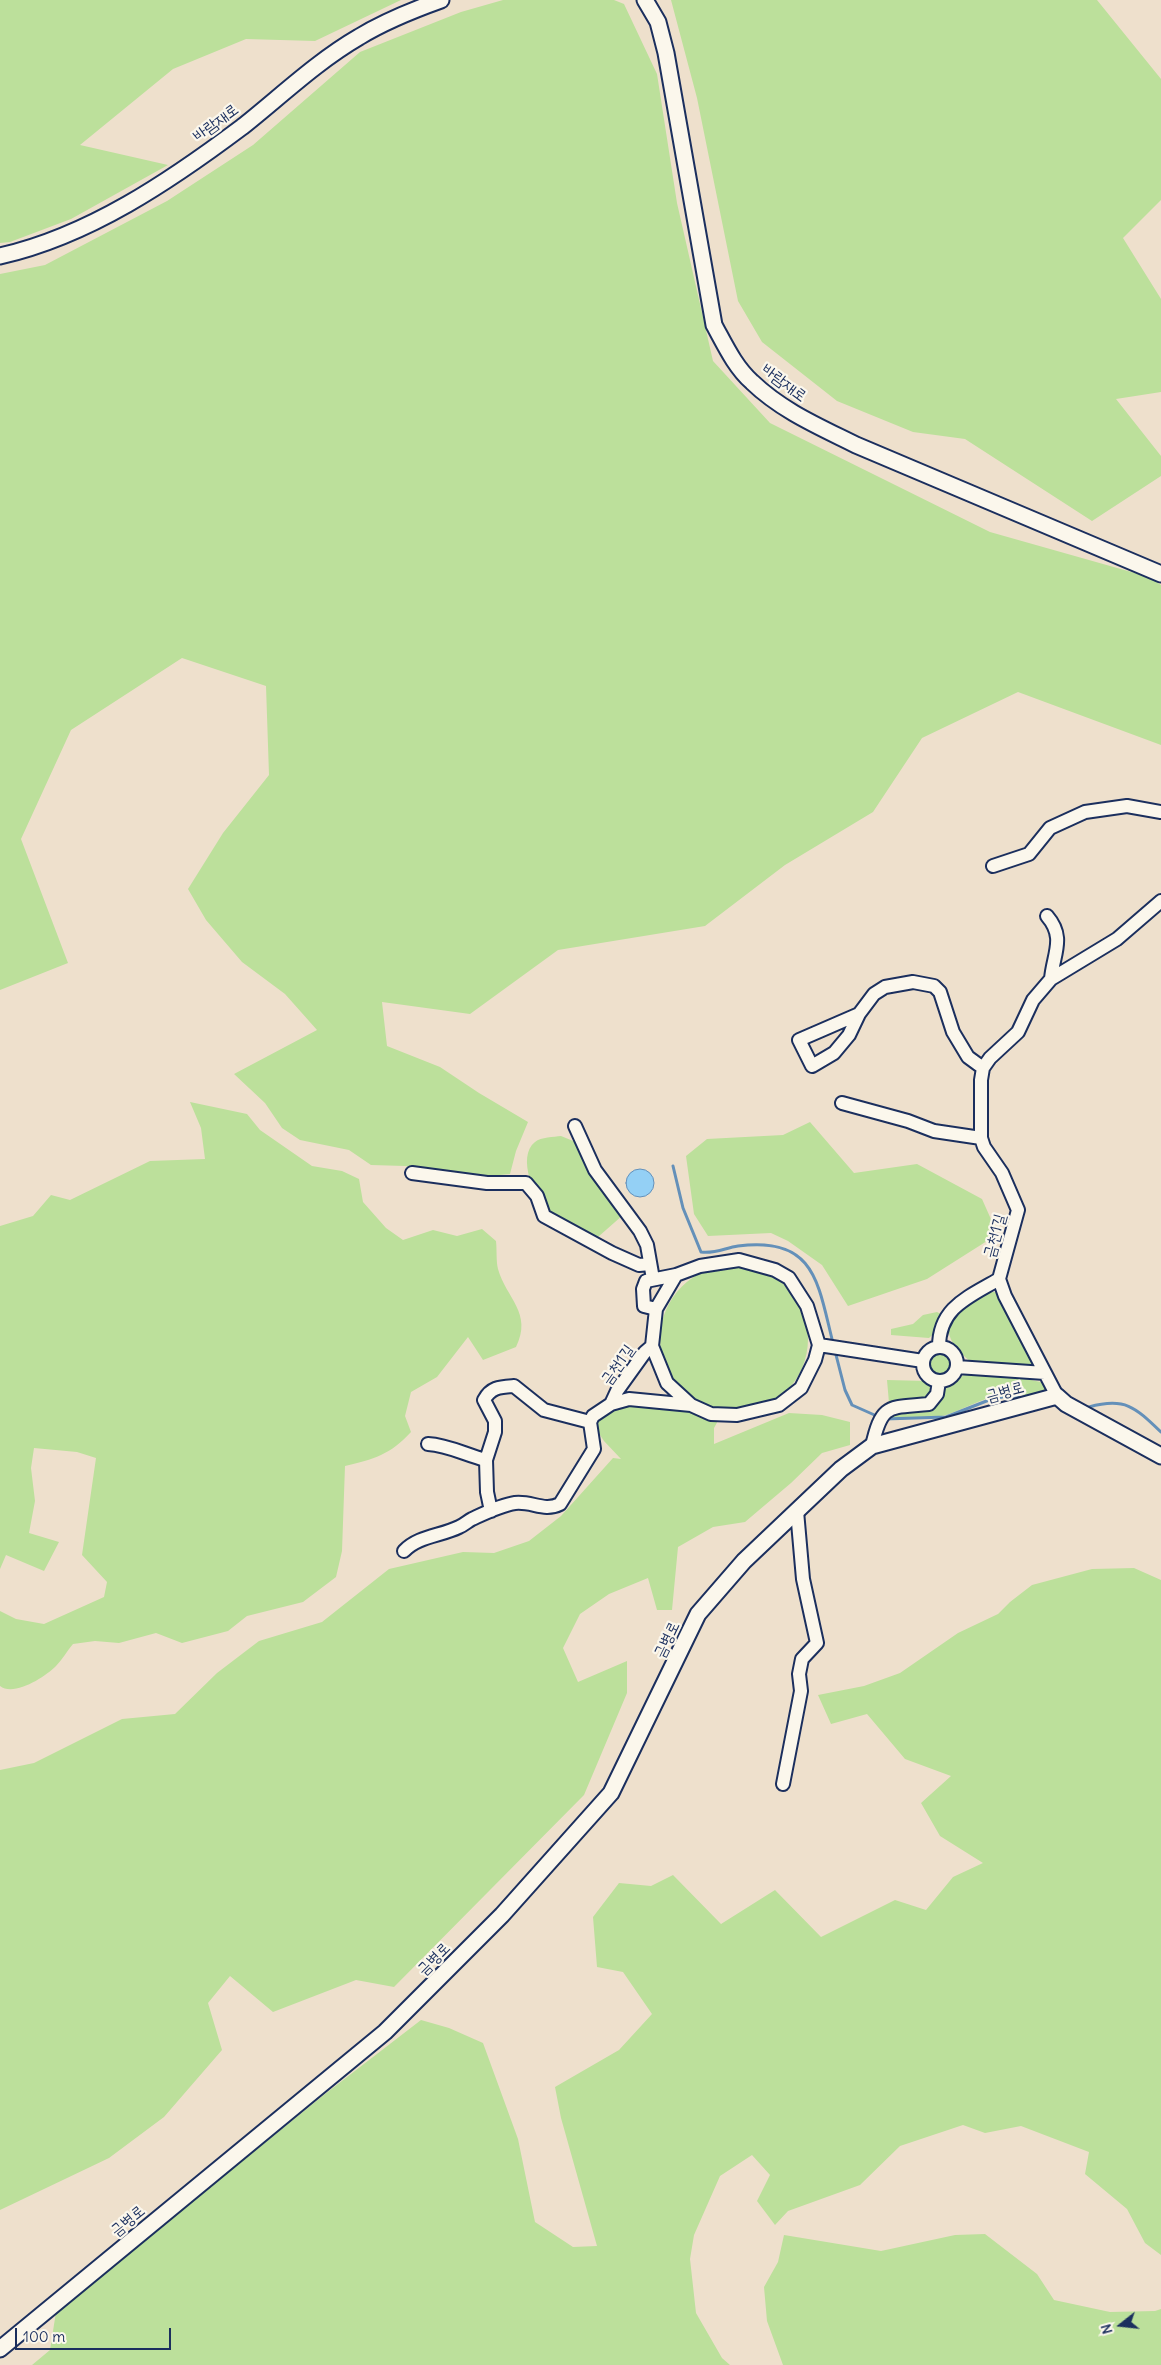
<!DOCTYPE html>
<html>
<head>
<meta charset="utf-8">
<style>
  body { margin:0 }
  #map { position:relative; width:1161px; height:2365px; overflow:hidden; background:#eee0cc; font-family:Delius,sans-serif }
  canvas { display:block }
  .north { position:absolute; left:1096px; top:2300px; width:50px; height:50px; -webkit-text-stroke:4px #fbf7ec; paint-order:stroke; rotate:254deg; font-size:14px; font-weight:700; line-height:20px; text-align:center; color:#1b2f5e }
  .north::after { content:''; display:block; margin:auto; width:18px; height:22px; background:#1b2f5e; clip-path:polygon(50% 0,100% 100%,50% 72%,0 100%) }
  .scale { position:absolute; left:15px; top:2328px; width:156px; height:22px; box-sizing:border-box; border:2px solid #1b2f5e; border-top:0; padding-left:6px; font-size:15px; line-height:18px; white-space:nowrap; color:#1b2f5e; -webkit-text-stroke:4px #fbf7ec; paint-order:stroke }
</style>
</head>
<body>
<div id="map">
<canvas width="1161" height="2365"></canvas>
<div class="north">N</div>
<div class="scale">100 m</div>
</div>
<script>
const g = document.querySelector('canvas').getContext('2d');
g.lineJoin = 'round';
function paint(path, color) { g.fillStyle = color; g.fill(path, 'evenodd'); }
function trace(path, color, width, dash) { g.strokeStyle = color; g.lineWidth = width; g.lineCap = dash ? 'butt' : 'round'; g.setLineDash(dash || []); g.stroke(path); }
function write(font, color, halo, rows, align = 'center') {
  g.font = font + ' Delius,"Poor Story",sans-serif'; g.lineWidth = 4.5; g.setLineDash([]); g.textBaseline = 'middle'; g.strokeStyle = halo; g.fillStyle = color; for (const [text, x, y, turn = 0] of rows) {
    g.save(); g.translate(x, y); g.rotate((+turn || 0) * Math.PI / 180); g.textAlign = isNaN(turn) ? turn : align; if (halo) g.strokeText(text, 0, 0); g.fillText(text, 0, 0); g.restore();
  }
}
const green = new Path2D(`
  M0 0H401L315 41 246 39 173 69 80 145 168 165 71 219 10 242 0 243Z
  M503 0H614L624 4 657 74 677 203 713 361 770 423 990 532 1149 577 1161 585V745L1018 692 922 738 873 812 785 865 705 926 558 950 470 1014 382 1002 387 1046 440 1067 479 1093 528 1122 516 1151 510 1174 490 1176 405 1166 371 1165 349 1150 300 1140 282 1128 265 1103 234 1074 317 1030 285 994 242 962 206 920 188 889 223 833 269 775 266 686 182 658 71 730 21 839 68 963 0 990V274L45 265 167 201 253 145 360 52 461 12Z
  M671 0H1097L1161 79V200L1123 238 1161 299V392L1116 399 1161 456V476L1092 521 965 439 913 432 837 401 762 342 738 301 697 98Z
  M190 1102 247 1114 260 1130 312 1166 342 1171 359 1179 363 1202 386 1228 403 1240 433 1230 457 1236 482 1229 496 1241C497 1250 496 1261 498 1269 506 1298 533 1313 516 1347L483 1360 468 1337 437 1377 411 1392 405 1416 411 1432C390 1455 374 1459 345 1466L342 1551 336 1577 303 1602 247 1616 228 1631 182 1643 156 1633 119 1643 95 1641 73 1644C67 1651 62 1660 56 1666 45 1677 14 1697 0 1686V1611L16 1619 44 1624 104 1597 107 1582 82 1555 96 1458 77 1452 34 1448 31 1468 35 1501 29 1533 59 1542 44 1571 6 1555 0 1569V1226L33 1216 51 1195 70 1200 150 1161 205 1159 201 1128Z
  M810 1122 854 1173 917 1164 982 1199 994 1226 987 1241 927 1279 848 1306 822 1265 788 1241 771 1233 708 1236 694 1214 686 1156 707 1139 783 1135Z
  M561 1136 578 1143 623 1215 598 1237C583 1230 560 1224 548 1213 535 1199 516 1157 535 1142 541 1137 554 1137 561 1136Z
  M660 1339a74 74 0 1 1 148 0a74 74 0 1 1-148 0Z
  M987 1292H995L1001 1296 1035 1363 1031 1368 970 1361C930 1328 953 1311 987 1292Z
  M937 1312 941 1314C939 1323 937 1332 929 1338L891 1335V1329L913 1324 923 1315Z
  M927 1364a13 13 0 1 1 26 0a13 13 0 1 1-26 0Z
  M971 1371 1013 1376 1045 1383 1047 1388C1030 1404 1029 1393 1012 1393 990 1394 967 1408 946 1415 929 1420 907 1418 889 1419L888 1417C904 1405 926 1403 942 1392 952 1384 959 1377 971 1371Z
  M887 1380 927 1381 932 1386V1393L928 1400 889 1403Z
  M624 1404 695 1411 719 1419 714 1428V1444L789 1413 822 1415 850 1422V1445L822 1453 791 1483 745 1522 713 1527 678 1547 672 1610H657L648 1578 609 1594 580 1614 563 1648 578 1682 627 1661V1693L584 1795 394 1987 356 1980 273 2012 230 1976 208 2003 222 2050 164 2117 109 2158 0 2210V1770L34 1763 122 1719 175 1714 217 1673 259 1641 322 1622 389 1569 463 1552 494 1553 529 1541 561 1516 613 1458 621 1459 604 1441 594 1426 600 1419Z
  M1134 1568 1161 1580V2255L1145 2243 1127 2209 1085 2174 1089 2152 1021 2126 985 2133 963 2125 900 2146 860 2185 788 2211 775 2225 757 2201 770 2175 752 2155 720 2176 694 2235 690 2259 696 2313 722 2358 730 2365H32L50 2350 56 2312 325 2094 421 2020 449 2028 483 2043 518 2139 535 2222 573 2247 597 2246 561 2118 555 2087 619 2050 652 2014 623 1972 597 1967 593 1917 619 1883 651 1886 673 1875 721 1924 775 1890 821 1937 895 1900 926 1910 953 1877 983 1863 940 1836 921 1803 951 1776 905 1759 867 1714 831 1724 818 1695 864 1686 900 1673 958 1633 998 1614 1010 1602 1032 1585 1092 1569Z
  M985 2234 1037 2274 1054 2300 1110 2312 1155 2311 1161 2309V2365H783L767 2321 764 2287 778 2262 784 2235 881 2251 955 2235Z`);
const water = new Path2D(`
  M626 1183a14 14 0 1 1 28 0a14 14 0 1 1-28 0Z`);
const stream = new Path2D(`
  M673 1166 683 1208 701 1252C715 1254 725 1248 738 1246 816 1236 818 1284 833 1343
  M835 1351 845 1390 852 1405 879 1417
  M1089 1407C1125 1397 1135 1407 1161 1432
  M885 1419 946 1417 989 1400 1011 1395 1020 1398`);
const minor = new Path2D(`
  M993 866 1029 854 1050 828 1085 812 1127 806 1161 812
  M1047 916C1066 938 1053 954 1051 979
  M859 1014 799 1040 812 1066 834 1053 849 1035 859 1014 874 994 885 987 913 982 934 986 940 992 953 1032 968 1057 983 1068
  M842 1103 908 1121 934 1131 981 1138
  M575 1126 595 1170 640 1231 647 1245 653 1279
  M412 1173 487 1183H526L537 1196 544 1216 612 1253 639 1265 650 1264
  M819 1345 923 1361
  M652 1346 656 1309 676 1275 646 1281 643 1289 644 1306 656 1309
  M939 1347C939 1307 969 1297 999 1279
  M923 1364a17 17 0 1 1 34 0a17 17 0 1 1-34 0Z
  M957 1367 1045 1373
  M1057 1396 1005 1296 999 1279 1018 1210 1002 1173 984 1147 981 1138V1080L983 1068 990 1058 1018 1032 1033 1000 1051 979 1117 939 1161 901
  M611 1404 629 1399 691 1405
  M428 1444C448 1445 466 1455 486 1460
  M872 1446C882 1402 889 1408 929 1404L937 1394 939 1381
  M491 1511 487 1492 486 1460 495 1432V1421L484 1400C491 1387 500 1387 514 1386L544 1410 590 1422 593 1416 611 1404 617 1391 645 1352 652 1346 667 1383 691 1405 711 1414 737 1415 779 1405 801 1388 815 1360 819 1345 807 1306 789 1278 775 1270 739 1260 700 1266 676 1275
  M404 1551C418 1536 441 1536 459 1527 464 1525 468 1521 472 1519 485 1513 501 1505 515 1503 532 1501 544 1512 560 1504L594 1449 590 1422
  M783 1784 801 1691 799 1674 802 1659 817 1643 803 1579 797 1511`);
const tertiary = new Path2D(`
  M645 0 658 22 666 53 714 325C725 345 735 367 752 382 782 411 820 427 856 445L1161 574
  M0 256C89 236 170 181 242 127 280 97 316 62 359 37 385 21 413 10 441 0
  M0 2349 385 2032 502 1915 611 1793 698 1614 744 1561 841 1469 872 1446 1057 1396 1066 1404 1161 1456`);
const streetNames = [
  ["바람재로",216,123,-36],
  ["바람재로",784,383,37],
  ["금천1길",995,1236,-75],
  ["금천1길",618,1365,-55],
  ["금병로",1005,1392,-15],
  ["금병로",667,1640,-64],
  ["금병로",434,1959,-45],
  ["금병로",128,2221,-39]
];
paint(green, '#bce09b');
paint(water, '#94d0f5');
trace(water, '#6490b9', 1);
trace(stream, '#6490b9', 3);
trace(minor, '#1b2f5e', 16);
trace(tertiary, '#1b2f5e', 19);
trace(minor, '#fbf7ec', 12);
trace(tertiary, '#fbf7ec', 15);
write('16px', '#1b2f5e', '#fbf7ec', streetNames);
</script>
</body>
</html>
